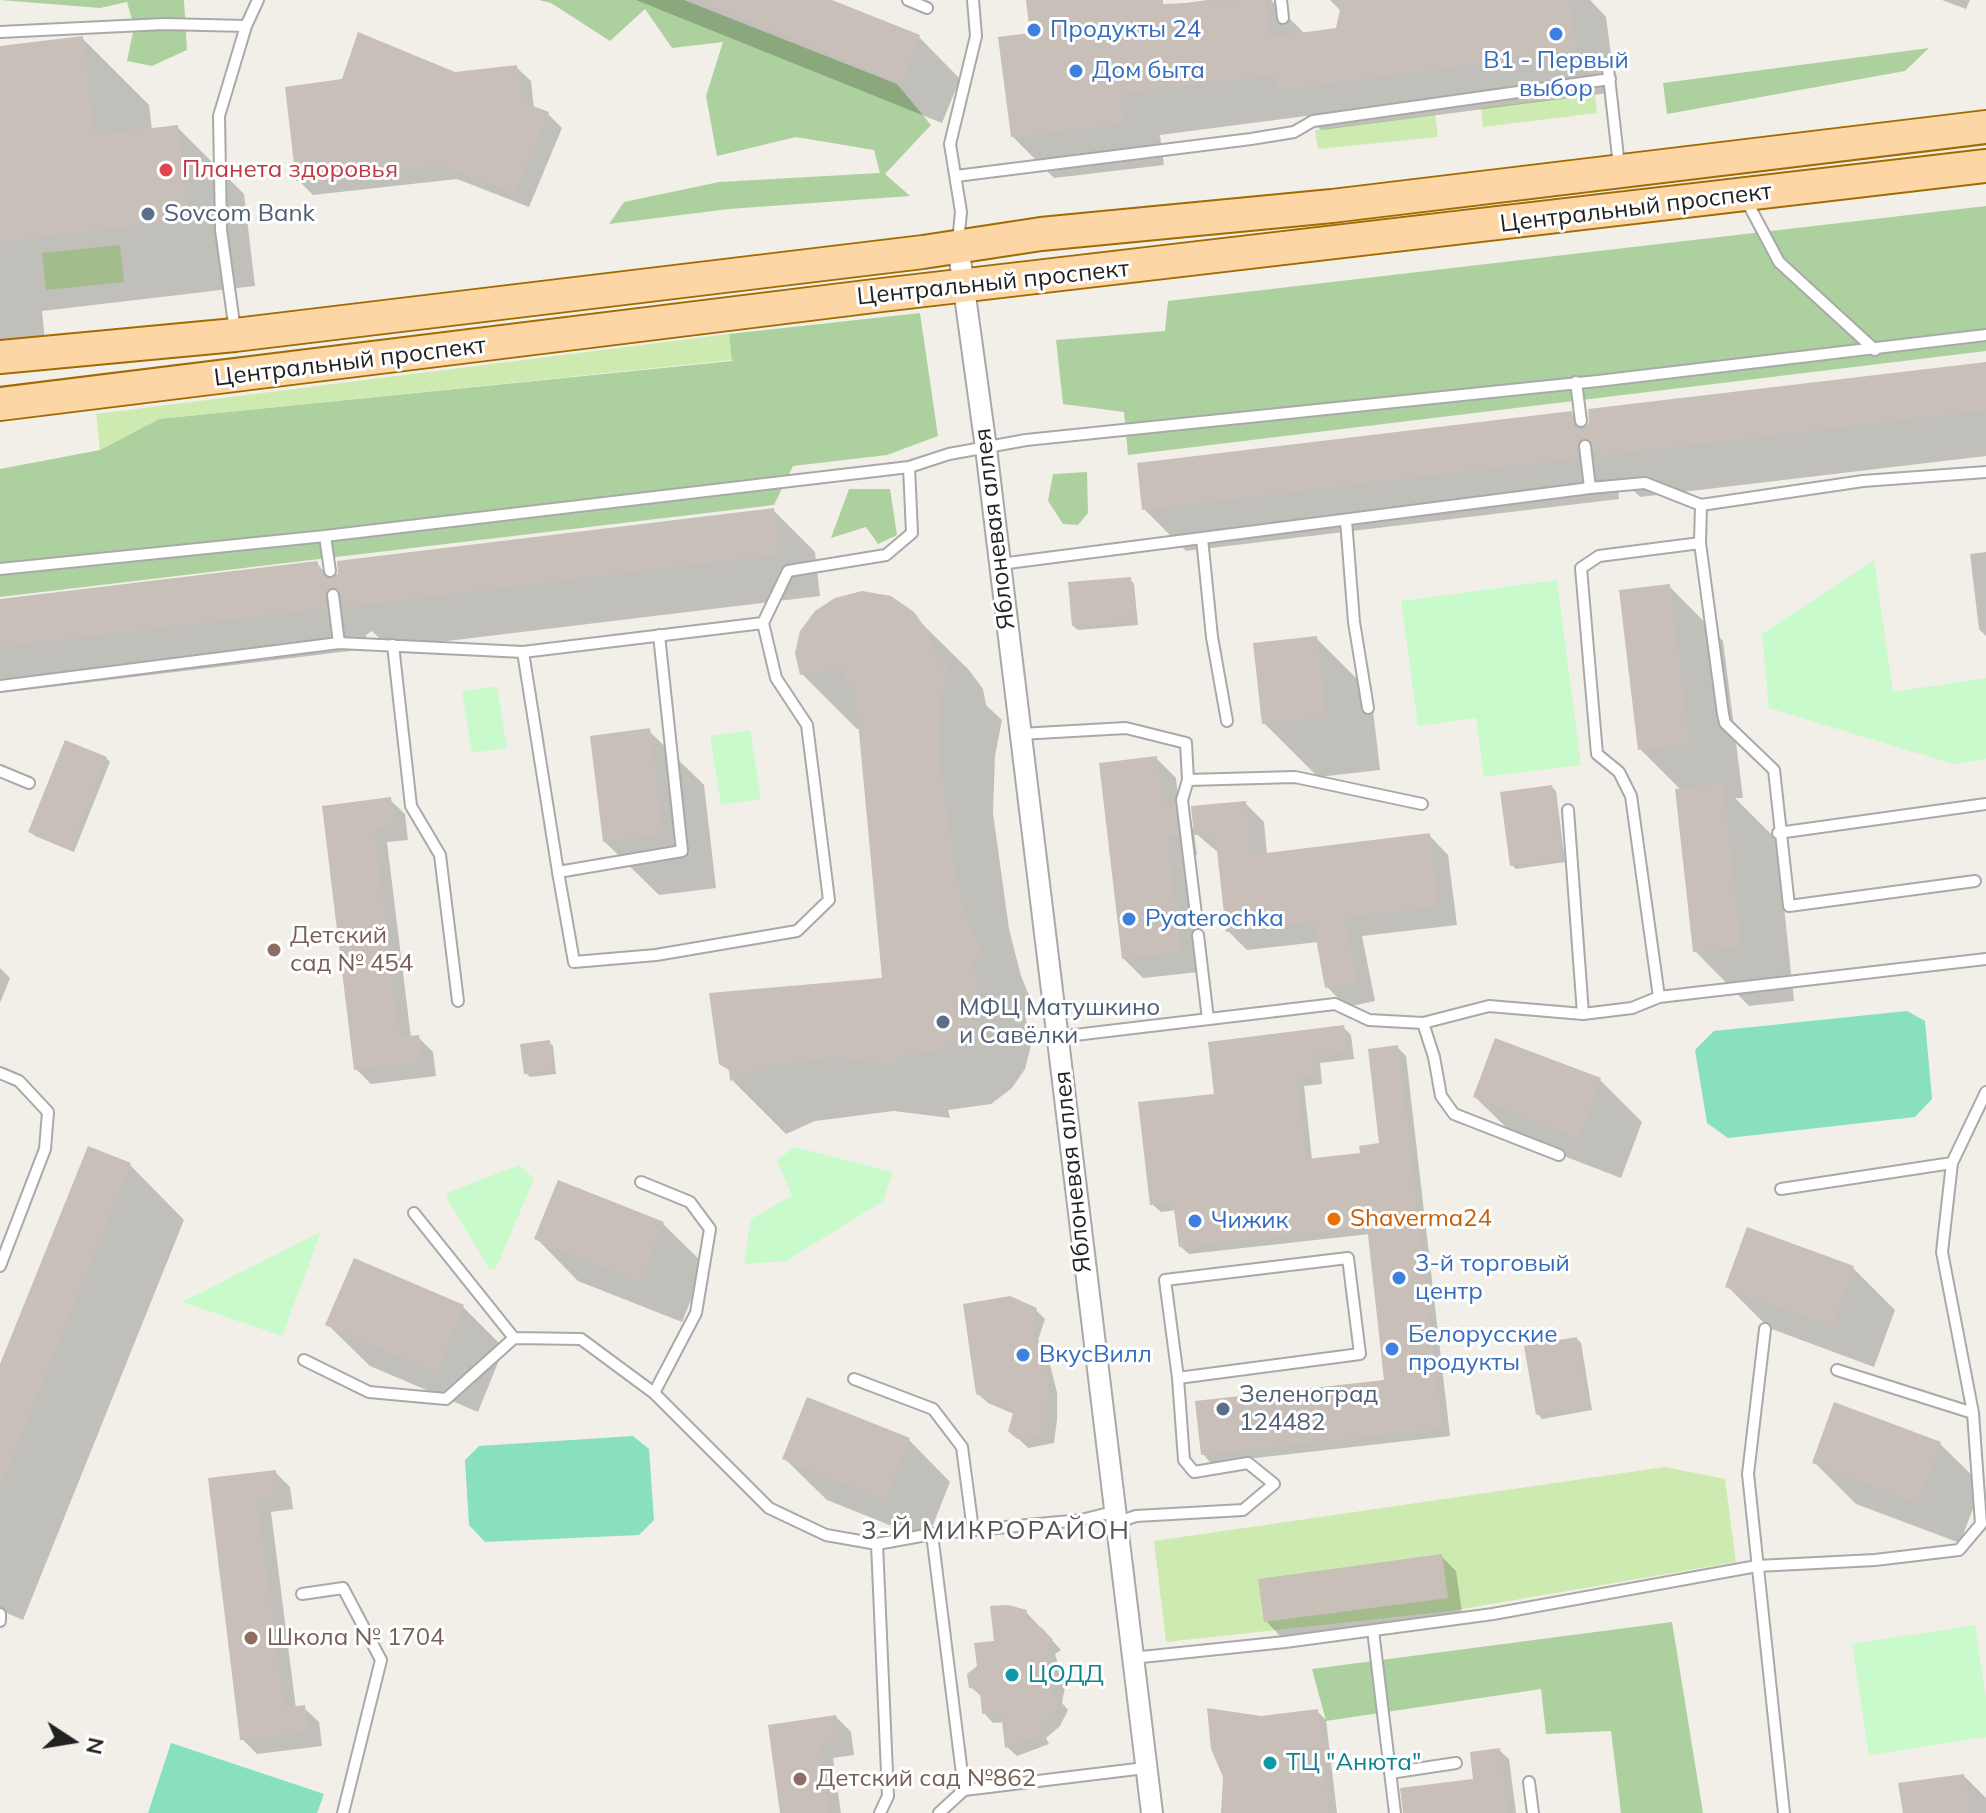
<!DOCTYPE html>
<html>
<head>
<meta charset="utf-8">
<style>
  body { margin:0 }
  #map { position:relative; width:1986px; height:1813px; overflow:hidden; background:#f2efe9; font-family:Mulish,sans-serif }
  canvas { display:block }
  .north { position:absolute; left:32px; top:1701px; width:80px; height:80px; -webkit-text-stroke:6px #fff; paint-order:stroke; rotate:102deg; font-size:22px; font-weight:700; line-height:32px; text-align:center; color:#222 }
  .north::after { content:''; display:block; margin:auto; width:28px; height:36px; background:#222; clip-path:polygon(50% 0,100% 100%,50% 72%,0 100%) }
</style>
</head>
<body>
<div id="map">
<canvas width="1986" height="1813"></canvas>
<div class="north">N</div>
</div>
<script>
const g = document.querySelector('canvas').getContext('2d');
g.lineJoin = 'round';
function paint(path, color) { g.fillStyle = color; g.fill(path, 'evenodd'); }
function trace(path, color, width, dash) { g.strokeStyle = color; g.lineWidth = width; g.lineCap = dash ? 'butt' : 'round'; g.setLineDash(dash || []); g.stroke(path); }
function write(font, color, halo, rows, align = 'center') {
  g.font = font + ' Mulish,sans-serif'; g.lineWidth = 6; g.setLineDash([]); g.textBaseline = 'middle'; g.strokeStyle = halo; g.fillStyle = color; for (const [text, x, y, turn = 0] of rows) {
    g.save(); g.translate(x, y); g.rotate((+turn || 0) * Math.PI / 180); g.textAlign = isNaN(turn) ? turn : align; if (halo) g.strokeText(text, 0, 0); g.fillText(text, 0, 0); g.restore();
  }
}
const grass = new Path2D(`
  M1595 94 1597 113 1483 127 1481 108Z
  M1435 115 1438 137 1318 149 1315 130Z
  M120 245 124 282 46 290 42 253Z
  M729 334 733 360 159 419 100 450 96 414Z
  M1665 1467 1725 1479 1736 1562 1451 1611 1166 1642 1154 1541Z`);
const forest = new Path2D(`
  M0 0H184L187 50 152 66 127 61 134 27 127 2 100 8Z
  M539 0H684L897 84 931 125 885 174 910 196 729 209 609 224 624 202 719 182 880 173 874 150 796 137 717 156 706 96 723 42 672 48 645 9 610 41 551 3Z
  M1929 48 1905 71 1667 114 1663 83Z
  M1986 206V351L1128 455 1124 412 1063 404 1056 340 1165 331 1168 301Z
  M920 313 938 436 887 455 793 466 774 505 0 597V469L100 450 159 419 732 361 729 334Z
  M1087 472 1088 513 1078 525 1063 524 1048 501 1053 474Z
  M849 489H890L897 535 878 544 866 527 831 538Z
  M1672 1622 1703 1813H1621L1611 1731 1546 1734 1541 1689 1326 1721 1312 1669Z`);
const park = new Path2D(`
  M1874 560 1893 692 1986 678V759L1953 764 1769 708 1762 634Z
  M1557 580 1581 765 1484 777 1476 718 1418 726 1401 601Z
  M497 686 507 748 472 753 462 691Z
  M750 730 761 799 721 805 710 736Z
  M794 1147 893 1172 883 1201 786 1261 744 1264 751 1219 792 1196 777 1160Z
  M519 1165 534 1179 496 1268 490 1270 446 1197 449 1192Z
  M321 1232 282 1336 182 1302Z
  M1975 1625 1986 1698V1737L1869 1755 1852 1644Z`);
const pitch = new Path2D(`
  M1907 1011 1925 1021 1932 1099 1915 1117 1728 1138 1707 1123 1695 1050 1714 1031Z
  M633 1436 649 1449 654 1520 639 1535 485 1542 469 1525 465 1460 479 1446Z
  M171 1743 324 1794 317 1813H148Z`);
const shadow = new Path2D(`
  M636 0H827L919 37 960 79 942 123Z
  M1027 0H1156L1157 7 1208 0H1271L1305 34 1338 30 1342 12 1330 0H1590L1606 17 1616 92 1321 130 1306 116 1160 135 1164 165 1054 178 1012 136 1032 35Z
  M1942 0H1970L1966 9Z
  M82 38 149 105 152 130 177 127 244 194 255 286 42 311 45 341 0 347V48Z
  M516 67 531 81 534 109 548 114 562 128 529 207 457 179 313 195 298 180 455 74Z
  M1986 364V456L1640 497 1624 481 1618 486 1619 499 1186 551 1144 509 1571 413 1586 428Z
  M773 510 815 552 820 596 389 648 372 631 366 635 367 649 0 693V601L316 563 333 580Z
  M1986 552V636L1979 629 1970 554Z
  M1130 579 1134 584 1138 625 1078 630 1073 626Z
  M1669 586 1723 641 1743 798H1735L1777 840 1794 1001 1749 1006 1695 951 1681 790 1640 749Z
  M912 614 968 669 983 689 986 705 1002 720 995 756 993 813 1009 929 1021 976 1036 1012 1025 1014 1031 1045 1025 1069 1012 1088 991 1104 948 1110 950 1118 894 1111 815 1121 786 1134 732 1080V1073L721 1063 884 979 860 728 857 729 802 674Z
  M1316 638 1371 693 1380 770 1318 777 1264 723Z
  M649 731 704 785 716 888 659 895 604 841Z
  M106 758 110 762 74 852 35 836 30 832Z
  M1156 758 1176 778 1180 816 1196 831 1245 803 1264 822 1267 855 1429 835 1448 855 1457 925 1362 936 1375 1001 1347 1007 1327 987 1318 942 1247 950 1228 931 1219 853 1194 832 1197 855 1185 856 1199 972 1143 978 1124 959Z
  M1552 787 1556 791 1565 862 1516 869 1512 865Z
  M390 800 405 814 408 840 387 842 411 1038 418 1037 433 1052 436 1076 371 1084 356 1069 325 807Z
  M0 968 10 978 0 1003Z
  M1343 1027 1351 1035 1354 1059 1320 1063 1322 1084 1304 1086 1312 1160 1362 1155 1381 1145 1397 1047 1406 1056 1450 1436 1211 1463 1203 1454 1387 1381 1370 1234 1189 1254 1180 1246 1176 1210 1161 1212 1152 1204 1216 1095Z
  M549 1042 553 1046 556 1074 530 1077 526 1073Z
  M1600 1080 1642 1122 1621 1178 1517 1138 1475 1097Z
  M130 1165 184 1220 23 1620 0 1610V1369Z
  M663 1224 705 1265 682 1322 578 1281 537 1239Z
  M1853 1268 1895 1310 1874 1367 1769 1328 1727 1286Z
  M463 1307 504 1348 478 1412 370 1366 328 1325Z
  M1036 1310 1045 1319 1038 1340 1050 1365 1057 1392V1420L1054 1443 1028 1448 1010 1430 1014 1414 988 1403 978 1394Z
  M1577 1339 1581 1343 1592 1410 1542 1419 1538 1414Z
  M909 1440 950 1482 927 1540 827 1500 785 1459Z
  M1940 1444 1982 1485 1960 1543 1856 1504 1814 1462Z
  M275 1472 290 1487 293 1509 271 1512 296 1709 304 1708 319 1722 322 1746 257 1754 242 1739 210 1480Z
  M1442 1557 1456 1571 1462 1612 1280 1636 1266 1621Z
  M1026 1612 1061 1650 1055 1654 1065 1687 1062 1703 1068 1710 1060 1726 1046 1738 1049 1744 1017 1756 1007 1747 1004 1722 993 1723 984 1713 982 1697 971 1687 996 1643Z
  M1317 1711 1326 1720 1337 1813H1224L1260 1718Z
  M836 1717 851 1732 854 1755 833 1758 841 1813H782L770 1726Z
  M1499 1750 1509 1759 1516 1813H1403L1476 1781Z
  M1964 1776 1986 1798V1813H1905Z`);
const building = new Path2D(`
  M697 0H832L920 35 901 83Z
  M1026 0H1163V4L1266 0 1270 37 1336 28 1342 0H1569L1576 51 1277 90 1275 74 1120 94 1124 124 1011 137 998 37 1030 33Z
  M358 32 455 72 517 65 522 102 549 112 514 193 441 165 296 181 285 87 342 79Z
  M83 36 94 135 178 125 188 219 0 242V46Z
  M1986 362V410L1597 456 1591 441 1583 438 1577 444 1578 458 1142 510 1137 463 1572 411 1574 425 1581 429 1589 423 1588 409Z
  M774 508 779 554 345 607 340 591 333 587 325 593 327 608 0 647V599L317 561 323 575 330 579 338 573 337 561Z
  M1131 577 1134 621 1072 626 1068 582Z
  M1670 584 1689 744 1638 750 1619 590Z
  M862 591 891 596 914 612 929 633 937 666 948 664 941 701 939 757 955 873 967 920 984 958 972 960 977 989 971 1014 958 1034 937 1050 895 1056 897 1065 838 1057 760 1067 730 1081 729 1070 719 1064 709 993 882 978 854 679 844 681 842 668 800 675 795 653 800 631 815 611 835 598Z
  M1317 636 1326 716 1262 724 1253 643Z
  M650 728 663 834 603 842 590 736Z
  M65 740 107 757 70 849 28 832Z
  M1157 756 1163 808 1175 807 1178 836 1167 837 1180 952 1122 959 1099 763Z
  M1723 784 1741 947 1693 952 1675 789Z
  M1552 785 1562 859 1510 866 1500 792Z
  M391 797 394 825 374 828 399 1037 419 1035 422 1062 354 1070 322 806Z
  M1246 801 1250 855 1430 833 1438 906 1344 918 1357 982 1325 988 1313 922 1226 932 1215 833 1194 835 1191 806Z
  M1344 1025 1347 1052 1313 1055 1315 1076 1297 1078 1306 1159 1360 1153 1359 1146 1379 1143 1368 1049 1398 1045 1442 1428 1201 1455 1195 1401 1384 1380 1367 1226 1179 1247 1173 1202 1150 1205 1138 1102 1214 1094 1208 1042Z
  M1495 1038 1601 1078 1579 1138 1473 1097Z
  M550 1040 553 1070 524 1074 520 1044Z
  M88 1146 131 1163 0 1487V1364Z
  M558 1180 664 1222 640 1282 534 1239Z
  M1747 1227 1854 1266 1832 1327 1725 1287Z
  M354 1258 464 1305 436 1372 325 1325Z
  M1010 1296 1037 1308 1030 1330 1042 1354 1048 1381 1045 1434 1017 1439 1008 1431 1014 1410 976 1394 963 1304Z
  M1577 1337 1589 1406 1536 1415 1524 1346Z
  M807 1397 910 1438 885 1500 782 1459Z
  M1834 1402 1941 1442 1918 1503 1812 1463Z
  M276 1470 279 1495 257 1498 284 1708 305 1705 308 1732 240 1740 208 1478Z
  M1442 1554 1448 1598 1264 1622 1258 1579Z
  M1008 1605 1027 1610 1026 1618 1042 1628 1053 1640 1046 1644 1057 1677 1052 1696 1060 1699 1051 1716 1038 1728 1042 1735 1005 1748 1001 1712 982 1714 980 1690 969 1688 967 1674 977 1666 974 1643 994 1641 990 1606Z
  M1207 1708 1261 1716 1318 1709 1330 1813H1221L1223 1777 1211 1749Z
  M836 1715 840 1741 820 1744 829 1813H780L768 1725Z
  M1500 1748 1508 1813H1403L1400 1788 1473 1779 1470 1752Z
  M1964 1774 1970 1813H1903L1898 1783Z`);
const service = new Path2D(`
  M908 0 927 8
  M1281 0 1283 18
  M0 32 164 24 246 26
  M1608 68 1619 166
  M956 176 1251 139 1294 132 1313 121 1610 79
  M1745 198 1779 262 1875 350
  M958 242 961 212 950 144 976 36 973 0
  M235 331 221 230 219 116 246 26 258 0
  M1576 382 1581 421
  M1585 446 1590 488
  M1701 505 1700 543 1723 714 1725 723 1774 770 1789 906 1975 881
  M1346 520 1354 622 1368 708
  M325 536 330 571
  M1202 538 1212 637 1227 721
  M1000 564 1590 488 1645 483 1701 505 1863 481 1986 472
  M0 569 325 536 909 467 949 454 1026 440 1598 381 1986 335
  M333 595 339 643
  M393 645 411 806 440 855 458 1001
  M523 652 558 872 682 851 659 635
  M0 686 339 643 523 652 763 623
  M1020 734 1126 728 1186 743 1188 780 1182 800 1197 923
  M0 771 29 783
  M1188 780 1295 777 1422 804
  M1568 810 1583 1014
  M1778 833 1986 804
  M558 872 574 962 656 955 797 931 829 900 807 725 776 678 763 623 788 571 886 555 912 533 909 467
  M1198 935 1208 1019
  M1659 997 1631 796 1619 772 1597 754 1581 568 1599 556 1700 543
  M1423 1023 1434 1057 1441 1096 1454 1114 1559 1155
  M1058 1037 1335 1004 1369 1020 1423 1023 1489 1006 1583 1014 1632 1008 1659 997 1986 959
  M0 1073 19 1081 48 1112 45 1149 0 1266
  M641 1182 690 1202 710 1229 696 1313 654 1393
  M1781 1189 1952 1163
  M414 1213 514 1338
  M1765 1329 1748 1474 1784 1813
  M304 1360 369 1392 446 1399 514 1338 581 1339 654 1393 769 1508 826 1535 877 1544 932 1534 1081 1520 1113 1512
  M1837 1370 1973 1413
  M854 1379 933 1409 962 1447 973 1530
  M1115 1523 1136 1516 1243 1510 1274 1484 1248 1463 1194 1472 1184 1460 1178 1378 1165 1280 1348 1258 1360 1354 1178 1378
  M932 1534 964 1790
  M877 1544 888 1796 880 1813
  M302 1594 343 1588 381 1660 343 1813
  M0 1614V1621
  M1373 1630 1395 1813
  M1132 1658 1285 1642 1493 1614 1757 1566 1875 1560 1959 1550 1981 1524 1973 1413 1942 1252 1952 1163 1986 1092
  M1390 1773 1456 1763
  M1529 1782 1533 1813
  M939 1813 964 1790 1145 1768`);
const minor = new Path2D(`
  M958 245 986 448 1152 1813`);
const primary = new Path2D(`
  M0 357 235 335 923 252 1041 234 1332 206 1986 127
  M0 404 882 295 1986 166`);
const markers = [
  [1034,30,8,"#3f7fe0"],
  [1556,34,8,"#3f7fe0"],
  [1076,71,8,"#3f7fe0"],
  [166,170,8,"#e0444e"],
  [148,214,8,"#5c6f8a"],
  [1129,919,8,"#3f7fe0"],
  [274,950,8,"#8d6e63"],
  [943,1022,8,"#5c6f8a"],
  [1334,1219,8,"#e8710a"],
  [1195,1221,8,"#3f7fe0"],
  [1399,1278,8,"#3f7fe0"],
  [1392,1349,8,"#3f7fe0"],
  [1023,1355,8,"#3f7fe0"],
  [1223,1409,8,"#5c6f8a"],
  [251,1638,8,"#8d6e63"],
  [1012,1675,8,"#0f9aa8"],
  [1270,1763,8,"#0f9aa8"],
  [800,1779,8,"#8d6e63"]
];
const shopNames = [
  ["Продукты 24",1050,30],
  ["В1 - Первый",1556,61,"center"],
  ["выбор",1556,89,"center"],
  ["Дом быта",1092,71],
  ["Pyaterochka",1145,919],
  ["Чижик",1211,1221],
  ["3-й торговый",1415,1264],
  ["центр",1415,1292],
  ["Белорусские",1408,1335],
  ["продукты",1408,1363],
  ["ВкусВилл",1039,1355]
];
const healthNames = [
  ["Планета здоровья",182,170]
];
const streetNames = [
  ["Центральный проспект",1636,208,-7],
  ["Центральный проспект",993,283,-6],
  ["Центральный проспект",350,362,-7],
  ["Яблоневая аллея",995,529,-97],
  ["Яблоневая аллея",1073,1172,-96]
];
const serviceNames = [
  ["Sovcom Bank",164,214],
  ["МФЦ Матушкино",959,1008],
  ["и Савёлки",959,1036],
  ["Зеленоград",1239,1395],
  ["124482",1239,1423]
];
const educationNames = [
  ["Детский",290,936],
  ["сад № 454",290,964],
  ["Школа № 1704",267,1638],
  ["Детский сад №862",816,1779]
];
const foodNames = [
  ["Shaverma24",1350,1219]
];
const cultureNames = [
  ["ЦОДД",1028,1675],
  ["ТЦ \"Анюта\"",1286,1763]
];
const neighbourhoodNames = [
  ["3-Й МИКРОРАЙОН",996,1531]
];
paint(grass, '#cdebb0');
paint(forest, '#add19e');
paint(park, '#c8facc');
paint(pitch, '#88e0be');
paint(shadow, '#0003');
paint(building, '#c7bfb8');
trace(service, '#a9a9a9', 14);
trace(minor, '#a9a9a9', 24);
trace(primary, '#a06b00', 36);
trace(service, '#fff', 10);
trace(minor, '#fff', 20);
trace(primary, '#fcd6a4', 32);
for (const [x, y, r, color] of markers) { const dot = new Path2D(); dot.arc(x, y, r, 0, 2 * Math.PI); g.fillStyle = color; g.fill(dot); trace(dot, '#fff', 3); }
write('24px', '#366cbe', '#fff', shopNames, 'left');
write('24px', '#be3a42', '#fff', healthNames, 'left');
write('24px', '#222', '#fff', streetNames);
write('24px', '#4e5e75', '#fff', serviceNames, 'left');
write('24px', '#785e54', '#fff', educationNames, 'left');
write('24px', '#c56008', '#fff', foodNames, 'left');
write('24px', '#0d838f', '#fff', cultureNames, 'left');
g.letterSpacing = '2px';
write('26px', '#555', '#fff', neighbourhoodNames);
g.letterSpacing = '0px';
</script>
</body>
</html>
